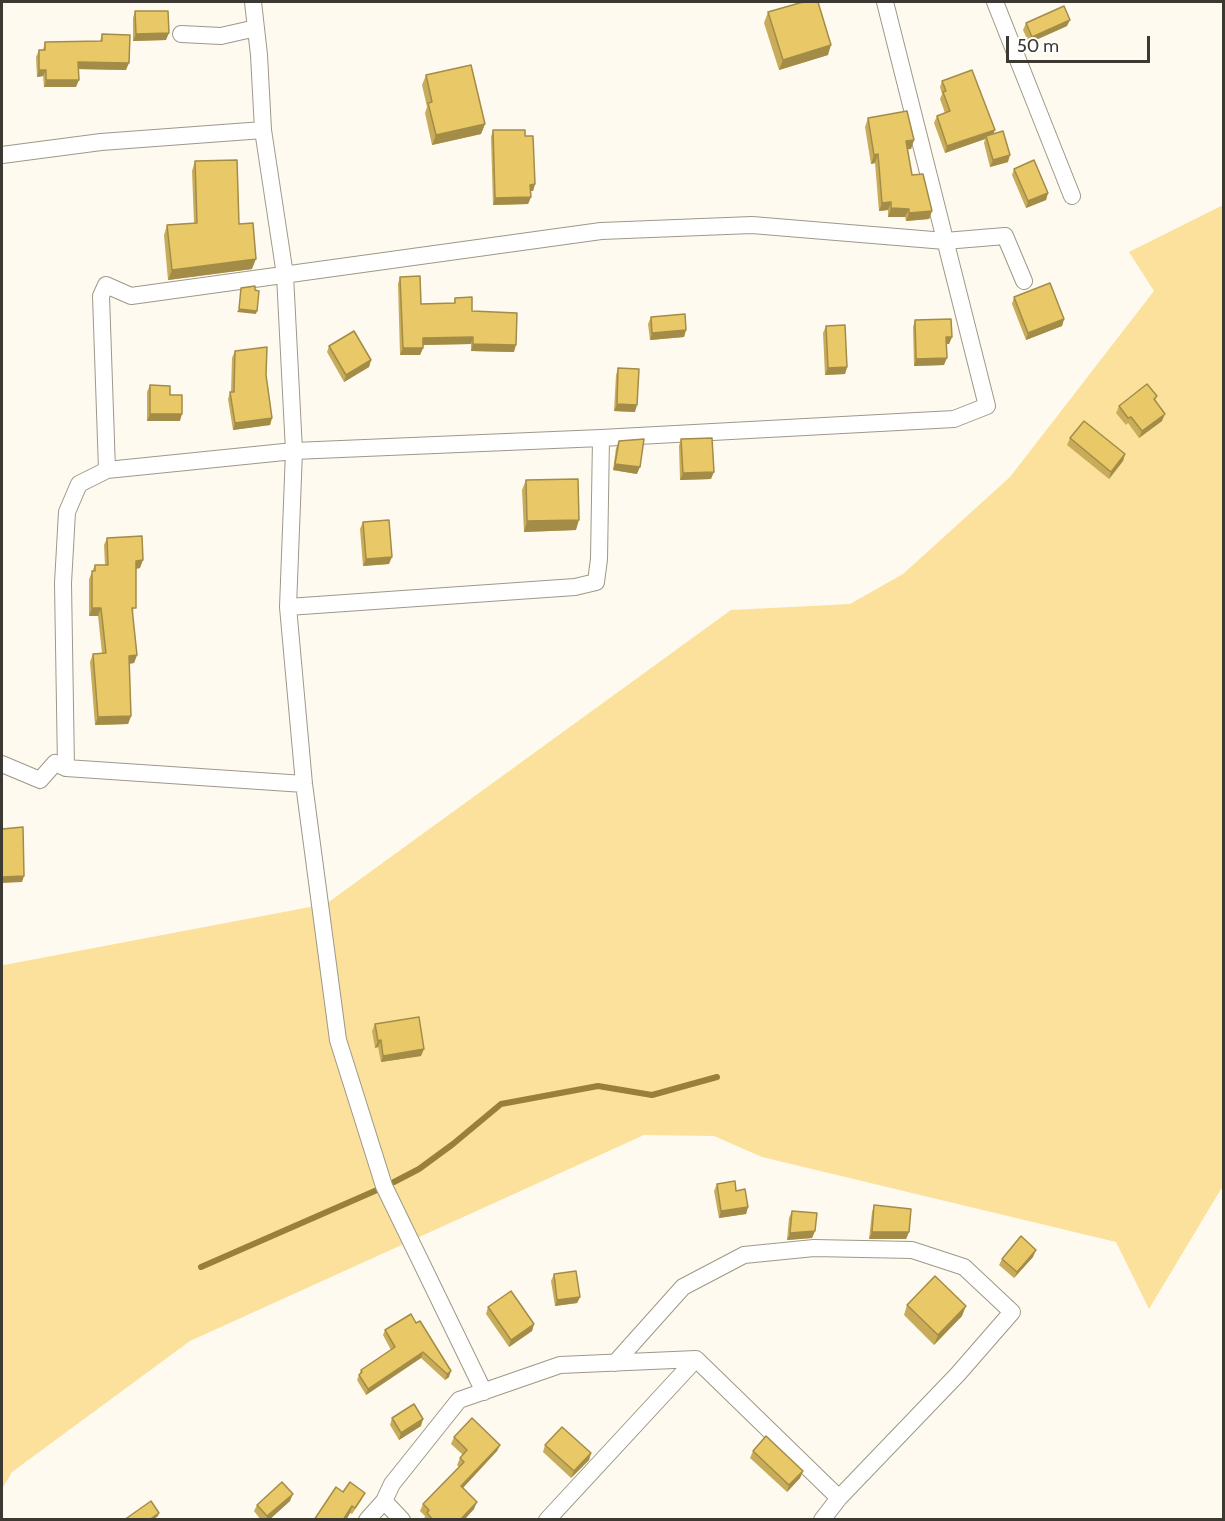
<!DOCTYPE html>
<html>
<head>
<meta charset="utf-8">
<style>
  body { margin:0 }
  #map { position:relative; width:1225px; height:1521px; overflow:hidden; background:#fefaef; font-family:Cabin,sans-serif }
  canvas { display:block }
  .frame { position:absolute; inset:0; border:3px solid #3c3932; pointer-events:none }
  .scale { position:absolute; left:1006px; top:36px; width:144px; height:27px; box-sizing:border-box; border:3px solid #3c3932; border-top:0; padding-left:8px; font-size:18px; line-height:21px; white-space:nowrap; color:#3c3932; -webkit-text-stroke:4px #fff; paint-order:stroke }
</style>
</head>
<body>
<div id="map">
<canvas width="1225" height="1521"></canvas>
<div class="frame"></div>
<div class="scale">50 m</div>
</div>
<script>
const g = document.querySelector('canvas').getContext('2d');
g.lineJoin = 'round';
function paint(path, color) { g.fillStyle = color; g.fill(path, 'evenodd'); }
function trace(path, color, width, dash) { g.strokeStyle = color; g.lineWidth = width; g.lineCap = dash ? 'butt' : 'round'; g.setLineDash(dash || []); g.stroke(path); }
const green = new Path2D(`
  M1223 205V1189H1221L1149 1309 1116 1242 762 1157 714 1136 644 1135 190 1341 12 1472 2 1489V963L4 965 326 904 731 610 850 604 903 574 1010 477 1154 291 1129 252Z`);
const stream = new Path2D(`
  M394 1182 419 1169 453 1144 501 1104 598 1086 652 1095 717 1077
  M201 1267 377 1190`);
const street = new Path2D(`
  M253 2 259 55 263 130 285 275 294 451 288 607 304 784 338 1040 384 1186 484 1392
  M995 2 1072 196
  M181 34 221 36 256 28
  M2 155 101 142 263 130
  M107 470 294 451 601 438 954 419 987 406 885 2
  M288 607 575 587 596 582 599 559 601 438
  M2 764 40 780 55 763 66 768 63 583 67 512 79 484 107 470 101 296 106 285 131 296 601 231 752 225 945 241 1005 236 1024 281
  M66 768 304 784
  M615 1363 683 1287 744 1255 814 1248 912 1250 964 1267 1012 1312 958 1374 839 1498 822 1520
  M384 1501 402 1520
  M367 1520 384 1501 392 1484 459 1400 560 1365 696 1359 839 1498
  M547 1520 696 1359`);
const wall = new Path2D(`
  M135 11 166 40 133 41V18Z
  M768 12 828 55 779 70 764 23Z
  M1026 23 1067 26 1029 43 1023 30Z
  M102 34 126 70 78 69 76 87H44L43 76 37 77 36 57 39 50H43L45 42 100 41Z
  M426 75 485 124 481 134 432 145 425 113 427 107 422 85Z
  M942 81 993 134 1008 162 990 167 984 143 985 139 945 153 934 123 937 116 945 113 940 99 942 94 940 87Z
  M868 118 914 140 911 149H907L912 175 932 211 929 219 906 221 905 217H888V210L879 211 875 163 871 164 865 127Z
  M493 130 525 136 535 184 533 191H530L531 197 528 204 493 205 491 137Z
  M195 161 239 224 252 269 168 280 164 235 167 225 194 223 192 171Z
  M1014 169 1048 193 1046 200 1026 208 1012 175Z
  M400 277 421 304 454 303 455 298 472 311 514 352 471 351V344L423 345V348L420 355H400L398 284Z
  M1014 297 1064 319 1062 326 1026 340 1012 304Z
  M651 317 686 330 684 337 650 340 648 324Z
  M915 320 952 337 949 344H946L944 365 914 366 913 327Z
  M826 326 847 367 845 374 825 375 823 333Z
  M329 346 371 360 369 367 344 382 327 352Z
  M235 351 266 375 272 418 270 425 233 430 228 399 230 392H231L232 358Z
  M618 368 635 412 614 411 616 375Z
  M150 385 170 395 180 421H147V392Z
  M1157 396 1155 401 1162 421 1139 438 1128 423 1126 425 1116 413 1119 406Z
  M1070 438 1125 454 1123 461 1109 479 1067 445Z
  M681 439 711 479 680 480 679 446Z
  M619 441 637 474 613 470 616 448Z
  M526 480 576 530 524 532 522 490Z
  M363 522 389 564 363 566 360 529Z
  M107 538 140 568 136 569 133 616 137 655 134 663 129 664 131 716 128 724 95 725 90 662 93 654 102 653 98 616H89V579L95 565H105L104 545Z
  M375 1024 421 1056 381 1062 378 1047 375 1048 372 1031Z
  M717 1184 736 1191 748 1207 746 1214 719 1218 714 1191Z
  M874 1205 909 1232 906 1239H869L872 1212Z
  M792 1211 815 1231 812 1238 787 1240 789 1218Z
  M1033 1257 1014 1278 999 1265 1002 1259Z
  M554 1274 580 1297 577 1303 555 1306 551 1281Z
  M907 1305 962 1316 934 1345 904 1315Z
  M488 1307 534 1324 532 1331 509 1347 486 1314Z
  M420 1321 449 1377 445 1380 421 1358 366 1395 357 1380 361 1370 391 1350 383 1335 385 1330 416 1323Z
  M392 1418 421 1426 399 1440 390 1425Z
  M454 1437 500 1445 497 1451 463 1488 474 1509 464 1520H424L425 1516 420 1511 423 1504 459 1467 457 1465 460 1458 463 1455 451 1444Z
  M545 1445 591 1453 589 1460 571 1478 543 1452Z
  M753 1451 803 1471 800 1478 787 1492 750 1458Z
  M343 1492 362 1499 352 1514 350 1513 346 1520H314Z
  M290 1501 269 1520H261L254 1511 257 1505Z`);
const shadedWall = new Path2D(`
  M1070 20 1067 26 1029 43 1032 37Z
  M169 33 166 40 133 41 136 34Z
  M831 45 828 55 779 70 783 60Z
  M78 62 129 63 126 70 76 69Z
  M39 70H46L43 76 37 77Z
  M46 80H79L76 87H44Z
  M485 124 481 134 432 145 436 135Z
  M995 130 992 137 986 136 985 139 945 153 947 146Z
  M914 140 911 149 902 150 906 141Z
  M878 154 875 163 871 164 874 155Z
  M1010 155 1008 162 990 167 993 160Z
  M535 184 533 191H528L530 185Z
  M1048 193 1046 200 1026 208 1028 201Z
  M531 197 528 204 493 205 495 198Z
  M891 202 888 210 879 211 882 203Z
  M891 208 909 209 905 217H888Z
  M932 211 929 219 906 221 909 213Z
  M256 259 252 269 168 280 172 270Z
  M239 309 257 311 256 314 237 312Z
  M1064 319 1062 326 1026 340 1028 333Z
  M686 330 684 337 650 340 652 333Z
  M473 337 471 344 420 345 423 338Z
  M946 337H952L949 344H944Z
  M473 344 516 345 514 352 471 351Z
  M403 348H423L420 355H400Z
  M947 358 944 365 914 366 916 359Z
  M371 360 369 367 344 382 346 375Z
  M847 367 845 374 825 375 828 368Z
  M617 404 637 405 635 412 614 411Z
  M150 414H182L180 421H147Z
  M1165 414 1162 421 1139 438 1142 431Z
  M272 418 270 425 233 430 235 423Z
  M1125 454 1123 461 1109 479 1111 472Z
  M615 464 640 467 637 474 613 470Z
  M714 472 711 479 680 480 683 473Z
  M579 520 576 530 524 532 527 521Z
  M392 557 389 564 363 566 366 559Z
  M143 560 140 568 133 569 136 561Z
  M92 608H101L98 616H89Z
  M137 655 134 663 126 664 129 656Z
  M131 716 128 724 95 725 98 717Z
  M24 876 22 882 2 883V877Z
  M381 1040 378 1047 375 1048 378 1041Z
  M424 1049 421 1056 381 1062 383 1056Z
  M748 1207 746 1214 719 1218 721 1211Z
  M815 1231 812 1238 787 1240 790 1233Z
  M872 1232H909L906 1239H869Z
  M1036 1250 1033 1257 1014 1278 1017 1272Z
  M580 1297 577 1303 555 1306 557 1300Z
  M966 1306 962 1316 934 1345 938 1335Z
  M534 1324 532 1331 509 1347 511 1340Z
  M423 1352 421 1358 366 1395 368 1389Z
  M451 1371 449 1377 445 1380 447 1374Z
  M423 1419 421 1426 399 1440 401 1433Z
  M500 1445 497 1451 458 1493 461 1486Z
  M591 1453 589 1460 571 1478 574 1471Z
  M803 1471 800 1478 787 1492 789 1485Z
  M293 1494 290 1501 269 1520H266L267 1516Z
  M477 1502 474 1509 464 1520H460Z
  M352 1506 350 1513 346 1520H343Z
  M159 1513 158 1516 153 1520H149Z`);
const building = new Path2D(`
  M803 2H818L831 45 783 60 768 12Z
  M1064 6 1070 20 1032 37 1026 23Z
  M135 11H168L169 33 136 34Z
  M102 34 130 35 129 63 78 62 79 80H46V70H39V50H45V42L102 41Z
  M471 65 485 124 436 135 428 103 432 102 426 75Z
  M972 70 995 130 947 146 937 116 950 111 943 92 946 91 942 81Z
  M907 111 914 140 906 141 912 175 923 174 932 211 909 213V209L891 208V202L882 203 878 154 874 155 868 118Z
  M493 130H525V136H533L535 184 530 185 531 197 495 198Z
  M1003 131 1010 155 993 160 986 136Z
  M237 160 239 224 253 223 256 259 172 270 167 225 197 223 195 161Z
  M1034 160 1048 193 1028 201 1014 169Z
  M420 276 421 304 455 303V298L472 297V311L517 313 516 345 473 344V337L423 338V348H403L400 277Z
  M1050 283 1064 319 1028 333 1014 297Z
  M255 286V290L259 291 257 311 239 309 241 288Z
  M685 314 686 330 652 333 651 317Z
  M951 319 952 337H946L947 358 916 359 915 320Z
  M845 325 847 367 828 368 826 326Z
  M354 331 371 360 346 375 329 346Z
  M267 347 266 375 272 418 235 423 230 392H234L235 351Z
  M618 368 639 369 637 405 617 404Z
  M1147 384 1157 396 1154 399 1165 414 1142 431 1131 417 1128 418 1119 406Z
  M150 385 170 386V395H182V414H150Z
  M1084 421 1125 454 1111 472 1070 438Z
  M712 438 714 472 683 473 681 439Z
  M644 439 640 467 615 464 619 441Z
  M578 479 579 520 527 521 526 480Z
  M389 520 392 557 366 559 363 522Z
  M142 536 143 560 136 561V608H132L137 655 129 656 131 716 98 717 93 654 106 653 101 608H92V571H95V565H108L107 538Z
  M23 827 24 876 2 877V829Z
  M419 1017 424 1049 383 1056 381 1040 378 1041 375 1024Z
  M735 1181 736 1191 745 1189 748 1207 721 1211 717 1184Z
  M874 1205 911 1209 909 1232H872Z
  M792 1211 817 1213 815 1231 790 1233Z
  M1021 1236 1036 1250 1017 1272 1002 1259Z
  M576 1271 580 1297 557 1300 554 1274Z
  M935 1276 966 1306 938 1335 907 1305Z
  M511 1291 534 1324 511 1340 488 1307Z
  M411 1314 416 1323 420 1321 451 1371 447 1374 423 1352 368 1389 359 1375 362 1372 361 1370 395 1347 385 1330Z
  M414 1404 423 1419 401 1433 392 1418Z
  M472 1418 500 1445 461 1486 477 1502 460 1520H433L427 1513 429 1510 423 1504 464 1462 460 1458 467 1450 454 1437Z
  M562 1427 591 1453 574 1471 545 1445Z
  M766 1436 803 1471 789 1485 753 1451Z
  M282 1482 293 1494 267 1516 257 1505Z
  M350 1482 365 1493 355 1508 352 1506 343 1520H314L336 1487 343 1492Z
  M151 1501 159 1513 149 1520H124Z`);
paint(green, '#fbe19c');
trace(stream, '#988039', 6);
trace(street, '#9e9887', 18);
trace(street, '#fff', 16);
paint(wall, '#c8ac59');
paint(shadedWall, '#a38c48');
paint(building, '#e9c867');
trace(building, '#a38c48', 1.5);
</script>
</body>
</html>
